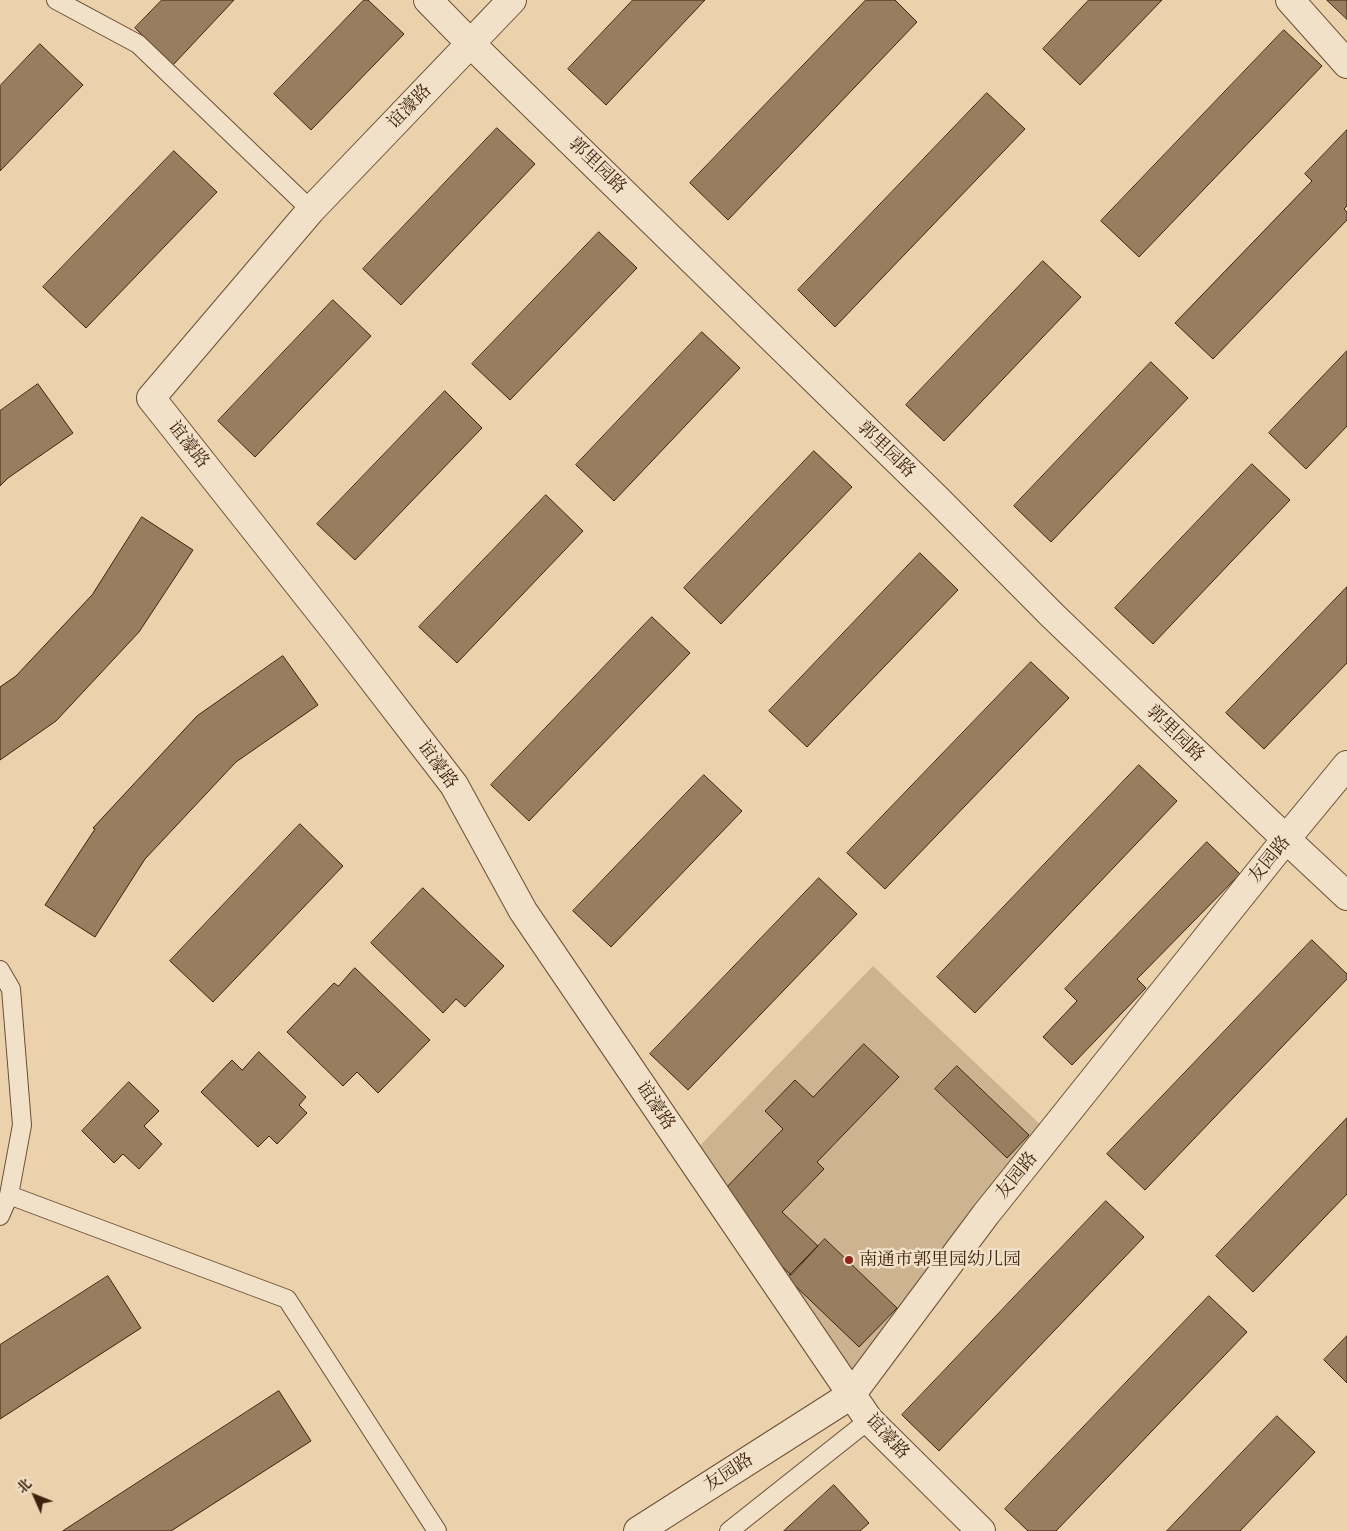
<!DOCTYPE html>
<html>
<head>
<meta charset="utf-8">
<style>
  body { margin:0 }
  #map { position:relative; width:1347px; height:1531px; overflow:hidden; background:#ebd1ac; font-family:"Gentium Book Plus","Noto Serif SC",serif }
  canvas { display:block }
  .north { position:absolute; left:10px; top:1471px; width:50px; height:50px; -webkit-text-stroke:4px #f2e1c9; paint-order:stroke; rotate:314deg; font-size:14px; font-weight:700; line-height:20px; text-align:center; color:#40220c }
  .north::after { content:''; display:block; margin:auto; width:18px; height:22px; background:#40220c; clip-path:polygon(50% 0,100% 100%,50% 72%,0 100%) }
</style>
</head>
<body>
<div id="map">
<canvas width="1347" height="1531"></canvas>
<div class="north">北</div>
</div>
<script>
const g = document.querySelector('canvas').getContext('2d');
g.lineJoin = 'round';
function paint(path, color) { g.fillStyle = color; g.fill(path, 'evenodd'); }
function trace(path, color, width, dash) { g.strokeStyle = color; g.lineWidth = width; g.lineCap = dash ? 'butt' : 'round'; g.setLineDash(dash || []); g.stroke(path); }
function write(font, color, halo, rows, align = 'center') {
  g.font = font + ' "Gentium Book Plus","Noto Serif SC",serif'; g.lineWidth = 5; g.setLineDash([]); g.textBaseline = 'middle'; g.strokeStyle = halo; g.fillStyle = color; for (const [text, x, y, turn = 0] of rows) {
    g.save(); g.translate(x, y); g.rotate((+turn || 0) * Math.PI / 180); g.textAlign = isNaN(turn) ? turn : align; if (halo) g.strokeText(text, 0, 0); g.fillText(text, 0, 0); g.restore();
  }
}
const green = new Path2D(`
  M873 966 1045 1129 858 1365 838 1387 690 1156ZM865 1044 899 1077 817 1162 824 1169 782 1212 818 1246 825 1239 897 1308 859 1347 791 1275 721 1193 783 1129 765 1111 795 1080 813 1097ZM957 1066 1029 1135 1007 1158 935 1090Z`);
const building = new Path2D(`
  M162 0H234L173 65 135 28Z
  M364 0H368L404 34 311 130 274 94Z
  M633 0H705L606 105 568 69Z
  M866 0H895L917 22 728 220 690 183Z
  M1089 0H1162L1080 85 1043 49Z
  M1327 0H1347V19Z
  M1284 30 1322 66 1139 257 1101 221Z
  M40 44 83 85 0 171V86Z
  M987 93 1025 129 835 327 798 290Z
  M497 128 535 164 401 305 363 269Z
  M1347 130V206L1344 209 1347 212V220L1213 359 1175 323 1312 181 1305 174Z
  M174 151 217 192 86 328 43 287Z
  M599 232 637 268 510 400 472 364Z
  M1043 261 1081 297 944 441 906 405Z
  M333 300 371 336 255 457 218 421Z
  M702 332 740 368 614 501 576 465Z
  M1347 351V426L1306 469 1269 433Z
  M1151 362 1188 398 1051 542 1014 506Z
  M38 384 73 433 8 478 0 486V411Z
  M445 391 482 428 355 560 317 524Z
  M814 451 852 487 721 624 684 588Z
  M1252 464 1290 500 1153 644 1115 608Z
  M546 495 583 531 457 663 419 627Z
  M142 517 193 550 139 632 56 721 0 760V687L16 676 92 595Z
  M920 553 958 590 807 747 769 711Z
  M1347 587V663L1264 749 1226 713Z
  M652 617 690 653 529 821 491 785Z
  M283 656 318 705 236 762 145 859 95 937 45 905 95 829 93 828 197 716Z
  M1031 662 1069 698 885 889 847 853Z
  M1139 765 1177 801 975 1013 937 977Z
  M704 775 742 811 611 947 573 911Z
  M300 824 343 866 213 1002 170 961Z
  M1207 842 1240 874 1137 979 1146 988 1072 1065 1043 1037 1077 1001 1065 989Z
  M819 878 857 914 688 1090 650 1054Z
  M423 888 504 966 465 1007 456 999 443 1013 371 943Z
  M1312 940 1347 974V979L1145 1190 1107 1154Z
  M355 968 430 1040 378 1093 357 1072 343 1086 287 1032 334 983 338 986Z
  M864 1044 899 1077 817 1162 824 1169 782 1212 818 1246 791 1275 746 1232 721 1193 783 1129 765 1111 795 1080 813 1097Z
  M259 1052 306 1097 299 1105 307 1113 277 1144 269 1136 258 1147 201 1092 232 1060 242 1070Z
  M957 1066 1029 1135 1007 1158 935 1089Z
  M129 1082 159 1111 144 1126 162 1144 139 1169 123 1154 114 1163 82 1131Z
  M1347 1118V1194L1253 1292 1216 1256Z
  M1106 1201 1144 1237 939 1451 902 1415Z
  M825 1239 897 1308 859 1347 787 1278Z
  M108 1276 141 1328 0 1419V1345Z
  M1209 1296 1247 1332 1056 1531H1028L1005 1509Z
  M1347 1336V1383L1324 1360Z
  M279 1391 311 1441 171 1531H63Z
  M1277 1416 1315 1452 1240 1531H1167Z
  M834 1485 869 1523 860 1531H784Z`);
const service = new Path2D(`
  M56 0 138 44 311 210
  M0 970 11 989 22 1125 9 1195 0 1216
  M9 1195 287 1299 437 1531
  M729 1531 869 1420`);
const minor = new Path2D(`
  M428 0 471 44 937 499 1053 616 1286 839 1347 896
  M512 0 311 210 151 398 337 633 454 785 523 911 869 1420 981 1531
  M1290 0 1347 64
  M638 1531 851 1395 986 1214 1286 839 1347 765`);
const markers = [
  [849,1260,5,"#8f2418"]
];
const streetNames = [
  ["谊濠路",410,107,-46],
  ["郭里园路",597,166,44],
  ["谊濠路",188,445,52],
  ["郭里园路",886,450,44],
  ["郭里园路",1175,734,44],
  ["谊濠路",437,765,54],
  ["友园路",1270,860,-51],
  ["谊濠路",655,1106,56],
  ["友园路",1017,1176,-51],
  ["谊濠路",887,1437,47],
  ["友园路",729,1473,-33]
];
const poiNames = [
  ["南通市郭里园幼儿园",859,1260]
];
paint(green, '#ceb391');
paint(building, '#997d5f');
trace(building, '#40220c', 1);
trace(service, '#6b4e34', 20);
trace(minor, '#6b4e34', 30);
trace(service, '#f2e1c9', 18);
trace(minor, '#f2e1c9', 28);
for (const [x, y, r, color] of markers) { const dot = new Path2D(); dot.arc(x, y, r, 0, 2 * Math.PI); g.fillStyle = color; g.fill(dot); trace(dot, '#f2e1c9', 2); }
write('18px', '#40220c', '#f2e1c9', streetNames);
write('18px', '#40220c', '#f2e1c9', poiNames, 'left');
</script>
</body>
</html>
